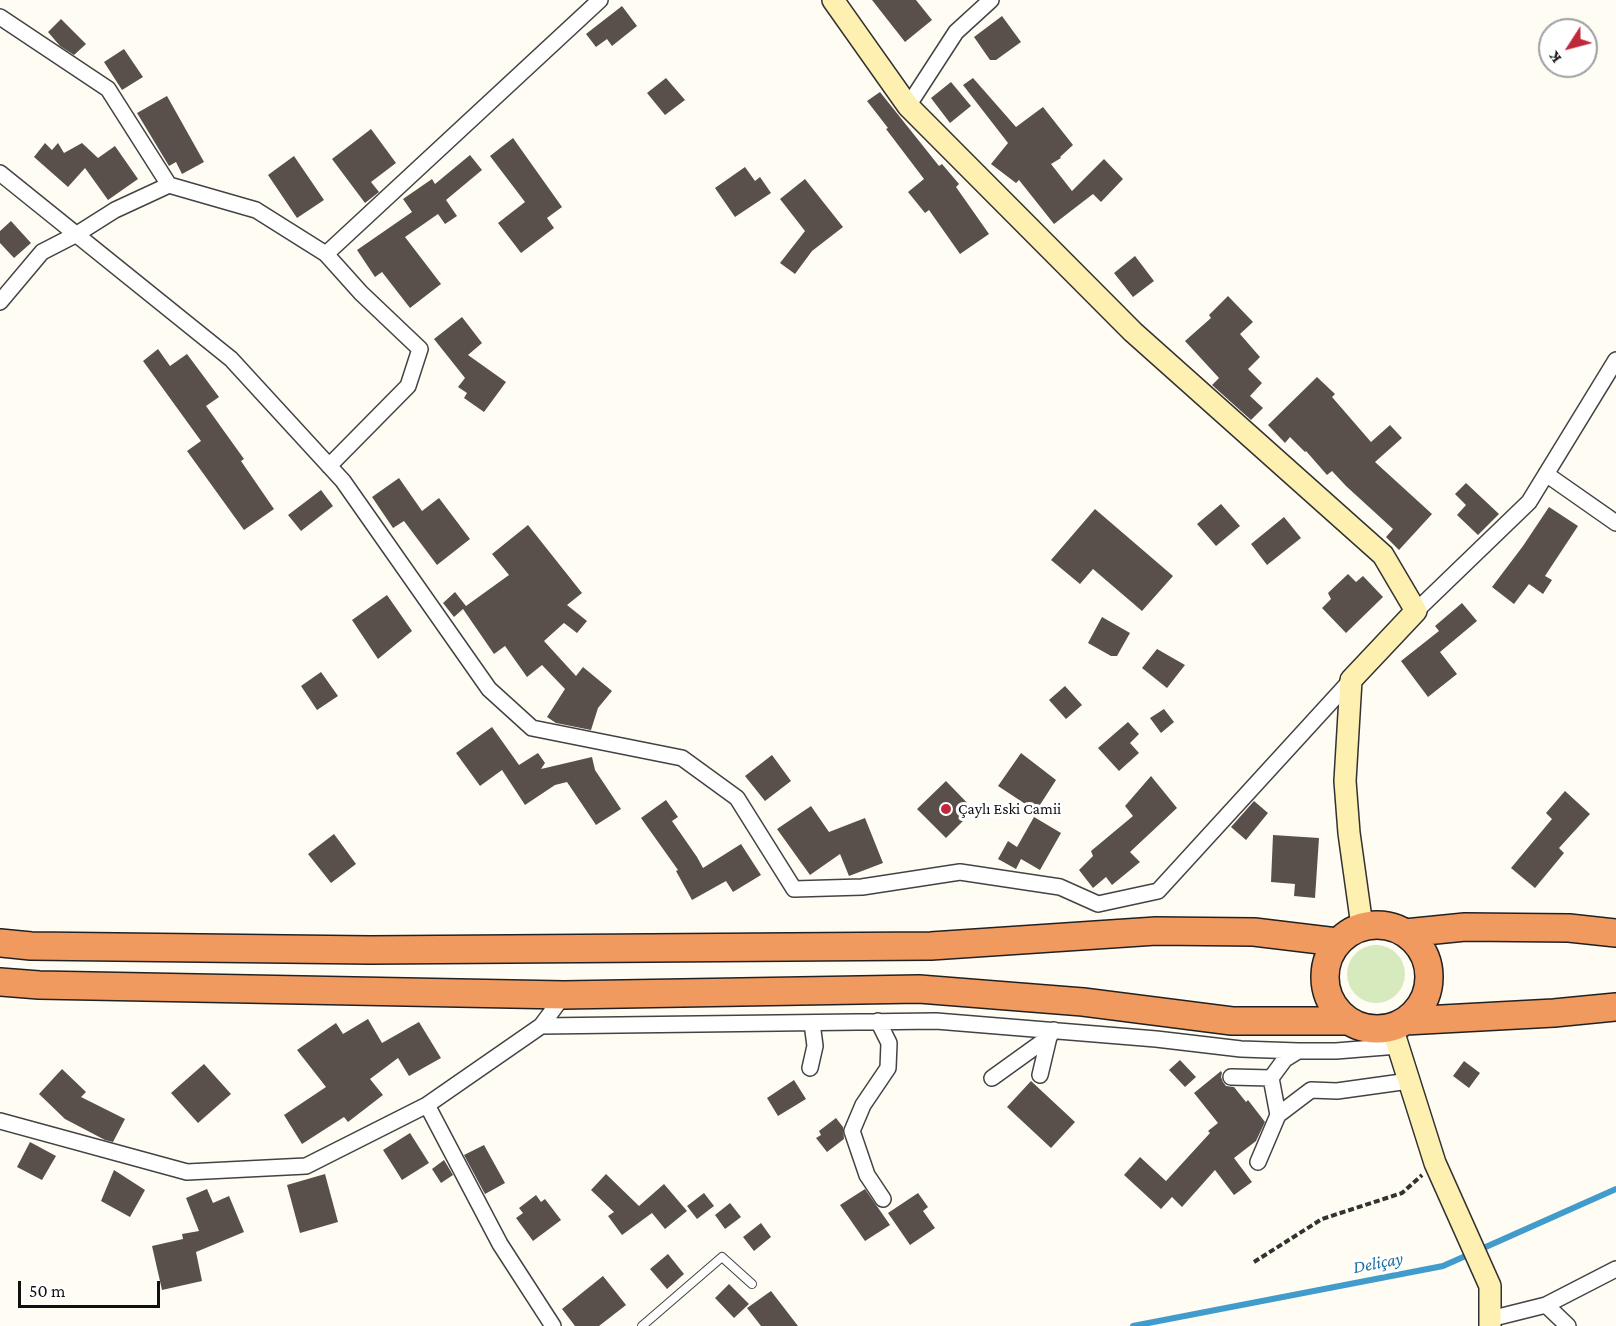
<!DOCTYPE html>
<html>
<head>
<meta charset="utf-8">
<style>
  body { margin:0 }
  #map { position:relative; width:1616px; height:1326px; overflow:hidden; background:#fffcf3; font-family:"Crimson Pro",serif }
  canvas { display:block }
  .north { position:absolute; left:1538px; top:18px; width:60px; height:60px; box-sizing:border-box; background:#fff; border:2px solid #9f9f9f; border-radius:50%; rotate:234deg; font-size:16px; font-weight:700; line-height:24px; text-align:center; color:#101010 }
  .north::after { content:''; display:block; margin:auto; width:21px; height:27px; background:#bf2939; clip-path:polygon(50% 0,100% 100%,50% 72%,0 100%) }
  .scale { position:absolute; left:18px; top:1281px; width:142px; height:27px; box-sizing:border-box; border:3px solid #101010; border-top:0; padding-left:8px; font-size:18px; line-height:21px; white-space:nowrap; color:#101010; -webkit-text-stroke:4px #fff; paint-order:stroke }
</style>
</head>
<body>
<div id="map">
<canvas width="1616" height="1326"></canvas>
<div class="north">K</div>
<div class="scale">50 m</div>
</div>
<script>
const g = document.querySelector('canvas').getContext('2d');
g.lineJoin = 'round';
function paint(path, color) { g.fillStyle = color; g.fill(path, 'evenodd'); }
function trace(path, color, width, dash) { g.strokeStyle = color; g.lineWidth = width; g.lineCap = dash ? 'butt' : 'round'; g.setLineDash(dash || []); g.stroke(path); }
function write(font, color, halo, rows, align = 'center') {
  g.font = font + ' "Crimson Pro",serif'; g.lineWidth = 6; g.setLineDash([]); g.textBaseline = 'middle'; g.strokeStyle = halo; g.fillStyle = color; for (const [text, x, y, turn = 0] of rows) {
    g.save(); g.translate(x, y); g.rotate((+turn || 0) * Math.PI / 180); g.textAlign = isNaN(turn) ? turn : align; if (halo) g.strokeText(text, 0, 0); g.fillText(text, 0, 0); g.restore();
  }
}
const green = new Path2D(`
  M1347 974a29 29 0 1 1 58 0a29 29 0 1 1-58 0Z`);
const stream = new Path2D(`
  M1133 1326 1443 1266 1616 1189`);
const building = new Path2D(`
  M872 0H916L932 20 905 42Z
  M622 6 637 26 612 46 607 39 596 47 586 34Z
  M1002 16 1021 42 996 60H990L974 37Z
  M61 19 86 44 74 55 60 46 48 32Z
  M124 49 143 77 122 90 104 62Z
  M666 78 685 100 665 115 647 93Z
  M973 78 1016 127 1043 107 1073 145 1060 157 1061 158 1051 164 1072 191 1104 159 1123 179 1101 202 1093 194 1054 224 1019 180 1016 183 991 164 1008 143 963 85Z
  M951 82 971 106 950 123 931 98Z
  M880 92 939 166 942 164 959 184 956 187 989 234 960 254 929 210 925 213 908 192 924 179 886 129 888 128 867 101Z
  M167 96 204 162 182 174 176 162 169 166 137 113Z
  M371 129 396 163 371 182 379 192 365 203 332 159Z
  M513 138 562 207 547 218 554 228 521 253 498 223 525 202 490 156Z
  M45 143 52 150 58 143 64 153 82 143 98 158 115 146 138 179 108 200 85 168 68 187 34 157Z
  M470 155 482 170 446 200 457 216 445 224 438 214 405 237 441 284 410 308 382 272 375 277 357 250 412 212 403 199 432 179 435 184Z
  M294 156 324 200 297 218 268 175Z
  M745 167 755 181 760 177 771 193 735 217 715 188Z
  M805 179 843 227 812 251 795 274 780 263 805 231 780 199Z
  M11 221 31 243 14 258 0 243V231Z
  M1135 256 1154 281 1133 297 1114 273Z
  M1228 296 1253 322 1240 334 1260 357 1248 369 1262 383 1250 396 1263 408 1251 420 1212 385 1219 378 1185 341 1211 318 1209 315Z
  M462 317 482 343 468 355 506 382 484 412 464 398 467 393 458 387 465 378 434 339Z
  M158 349 170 366 187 354 219 397 206 406 244 459 241 461 274 509 244 530 187 451 201 441 143 361Z
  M1317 377 1335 394 1332 397 1371 442 1390 425 1402 438 1375 462 1432 514 1399 550 1386 537 1393 529 1346 486 1332 471 1327 475 1306 451 1305 452 1290 437 1285 443 1268 425Z
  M399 478 422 511 439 498 470 539 437 565 404 521 393 528 372 497Z
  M1466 483 1499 514 1478 535 1457 515 1466 505 1455 494Z
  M321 490 333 506 301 531 288 515Z
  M1221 504 1240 526 1216 546 1197 524Z
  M1549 507 1578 526 1545 576 1552 580 1543 594 1529 584 1514 604 1492 587 1523 546Z
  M1095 509 1173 576 1142 611 1093 569 1080 584 1051 560Z
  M1284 517 1301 538 1267 565 1251 544Z
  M528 525 582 593 567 605 587 621 577 633 564 623 544 641 576 676 583 667 612 691 598 708 591 730 556 723 547 717 565 689 542 665 527 677 505 646 494 654 463 609 454 617 443 603 455 592 466 606 509 575 492 554Z
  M1348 574 1356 582 1363 576 1383 597 1346 633 1322 608 1331 599 1328 593Z
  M387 595 412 631 378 659 352 620Z
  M1462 603 1477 621 1440 652 1457 674 1428 697 1401 661 1439 631 1435 626Z
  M1102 617 1130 633 1117 656H1111L1088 643Z
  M1157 649 1185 665 1167 688 1142 668Z
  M321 672 338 696 317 710 301 686Z
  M1065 686 1082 705 1066 719 1049 700Z
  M1164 709 1174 722 1161 733 1150 718Z
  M1128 722 1139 734 1130 743 1139 753 1119 771 1098 748Z
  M492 727 519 765 538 753 545 763 541 769 592 757 595 770 621 809 596 825 567 782 555 785 525 805 502 770 480 786 456 753Z
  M1021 753 1056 780 1036 811 998 786Z
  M772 755 791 781 765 801 745 776Z
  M1151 776 1177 808 1130 852 1140 862 1112 885 1106 877 1093 888 1079 870 1093 856 1091 851 1133 816 1125 806Z
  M946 781 974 810 946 838 917 809Z
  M1565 791 1590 814 1559 848 1564 853 1535 888 1511 868 1552 819 1546 813Z
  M666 800 678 817 672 821 697 857 703 868 741 844 761 875 733 892 726 881 692 900 676 871 678 870 641 818Z
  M1254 801 1268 813 1246 840 1231 827Z
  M811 806 829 832 865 818 883 863 849 876 840 854 810 875 777 829Z
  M1034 817 1061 833 1040 870 1021 859 1016 869 998 859 1008 841 1017 847Z
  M334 834 356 864 331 883 308 854Z
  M1273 835 1319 838 1315 898 1294 896 1295 884 1271 882Z
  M368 1019 382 1043 419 1022 441 1058 409 1076 398 1058 370 1079 383 1095 348 1122 344 1117 302 1144 284 1115 326 1087 297 1050 336 1023 343 1034Z
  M1180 1060 1196 1077 1185 1087 1169 1070Z
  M1464 1061 1480 1073 1469 1088 1453 1076Z
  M204 1064 231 1094 198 1123 171 1093Z
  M62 1069 86 1092 81 1097 125 1119 113 1142 105 1140 65 1119 39 1094Z
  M1221 1071 1222 1073 1221 1077 1223 1082 1226 1086 1234 1087 1246 1102 1248 1100 1265 1122 1256 1141 1234 1158 1252 1182 1234 1195 1215 1170 1182 1207 1172 1197 1161 1209 1124 1175 1140 1157 1166 1181 1210 1133 1208 1131 1218 1123 1194 1093Z
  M794 1080 806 1099 778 1116 767 1098Z
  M1031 1081 1075 1122 1051 1148 1007 1107Z
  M836 1118 843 1127 844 1139 827 1152 816 1138 821 1135 819 1131Z
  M410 1133 429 1163 402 1180 383 1150Z
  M30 1142 56 1156 42 1180 17 1167Z
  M484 1145 505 1183 485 1194 464 1155Z
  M444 1160 453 1175 441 1183 432 1169Z
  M114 1170 145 1190 130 1217 101 1201Z
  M325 1174 338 1222 300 1233 287 1185Z
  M606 1174 639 1206 664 1184 687 1211 665 1229 652 1213 622 1235 608 1216 614 1212 591 1190Z
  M207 1189 213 1203 229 1196 244 1232 196 1252 202 1281 162 1290 152 1246 183 1239 182 1234 199 1231 186 1198Z
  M865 1189 890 1225 865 1241 840 1205Z
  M704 1193 714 1206 697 1219 687 1206Z
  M918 1193 928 1207 923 1211 935 1228 910 1245 888 1213Z
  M536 1195 541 1202 545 1199 561 1220 533 1241 516 1218 523 1213 519 1208Z
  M730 1203 741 1217 725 1229 715 1215Z
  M761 1223 771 1237 754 1251 743 1237Z
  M668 1254 684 1274 667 1289 650 1269Z
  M603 1276 626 1305 599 1326H575L562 1309Z
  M729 1284 749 1304 734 1318 715 1298Z
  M771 1291 798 1326H761L747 1308Z`);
const path = new Path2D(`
  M1254 1262 1322 1219 1402 1193 1422 1175`);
const lane = new Path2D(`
  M642 1326 722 1257 752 1284`);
const street = new Path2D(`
  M0 17 108 89 169 185
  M908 106 956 32 991 0
  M0 173 231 359 343 481 489 689 532 728 682 758 737 798 794 889 862 887 960 872 1060 887 1098 904 1158 891 1351 680
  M326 254 361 293 420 349 408 386 329 466
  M0 302 42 252 77 234 115 210 169 185 256 210 326 254 600 0
  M1546 474 1616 523
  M1416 611 1529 502 1616 360
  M878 1021 889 1043 888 1068 863 1105 852 1131 867 1175 883 1199
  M541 1026 936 1021 1156 1039 1241 1049 1298 1051
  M810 1068 815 1046 812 1023
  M1040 1075 1049 1037
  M1231 1077 1271 1078 1278 1115
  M992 1078 1049 1037 1054 1030
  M1271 1078 1285 1059 1298 1051H1336L1398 1046
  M427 1105 500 1244 553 1326
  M0 1121 187 1172 306 1166 427 1105 541 1026 564 995
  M1258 1162 1278 1115 1311 1090 1337 1091 1409 1081
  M1546 1305 1568 1326
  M1490 1319 1546 1305 1616 1269`);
const secondary = new Path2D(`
  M833 0 908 106 1133 332 1383 555 1416 611 1351 680 1345 781 1349 833 1362 926
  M1392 1027 1435 1163 1490 1286V1326`);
const highway = new Path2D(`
  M1325 977a52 52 0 1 1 104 0a52 52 0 1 1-104 0Z
  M1405 933 1465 927 1569 928 1616 933
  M0 943 31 946 370 950 931 946 1156 931 1254 932 1337 942
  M0 982 39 985 564 995 919 989 1083 1002 1232 1021H1349
  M1405 1021 1554 1013 1616 1007`);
const markers = [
  [946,809,6,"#bf2939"]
];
const poiNames = [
  ["Çaylı Eski Camii",958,809]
];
const waterNames = [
  ["Deliçay",1378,1263,-11]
];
paint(green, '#d6eabd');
trace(stream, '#419ccb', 6);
paint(building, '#59504c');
trace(lane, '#434343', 10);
trace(street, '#434343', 18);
trace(secondary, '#323232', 24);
trace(highway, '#212121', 30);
trace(path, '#323232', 4, [6, 3]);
trace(lane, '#fff', 8);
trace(street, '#fff', 15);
trace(secondary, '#fdf0b0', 21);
trace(highway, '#f19a5f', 27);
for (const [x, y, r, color] of markers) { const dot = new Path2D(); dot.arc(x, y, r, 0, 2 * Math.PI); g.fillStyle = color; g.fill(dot); trace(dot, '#fff', 2); }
write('16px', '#101010', '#fff', poiNames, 'left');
write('italic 18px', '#1a6ea1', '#fff', waterNames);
</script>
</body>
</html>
